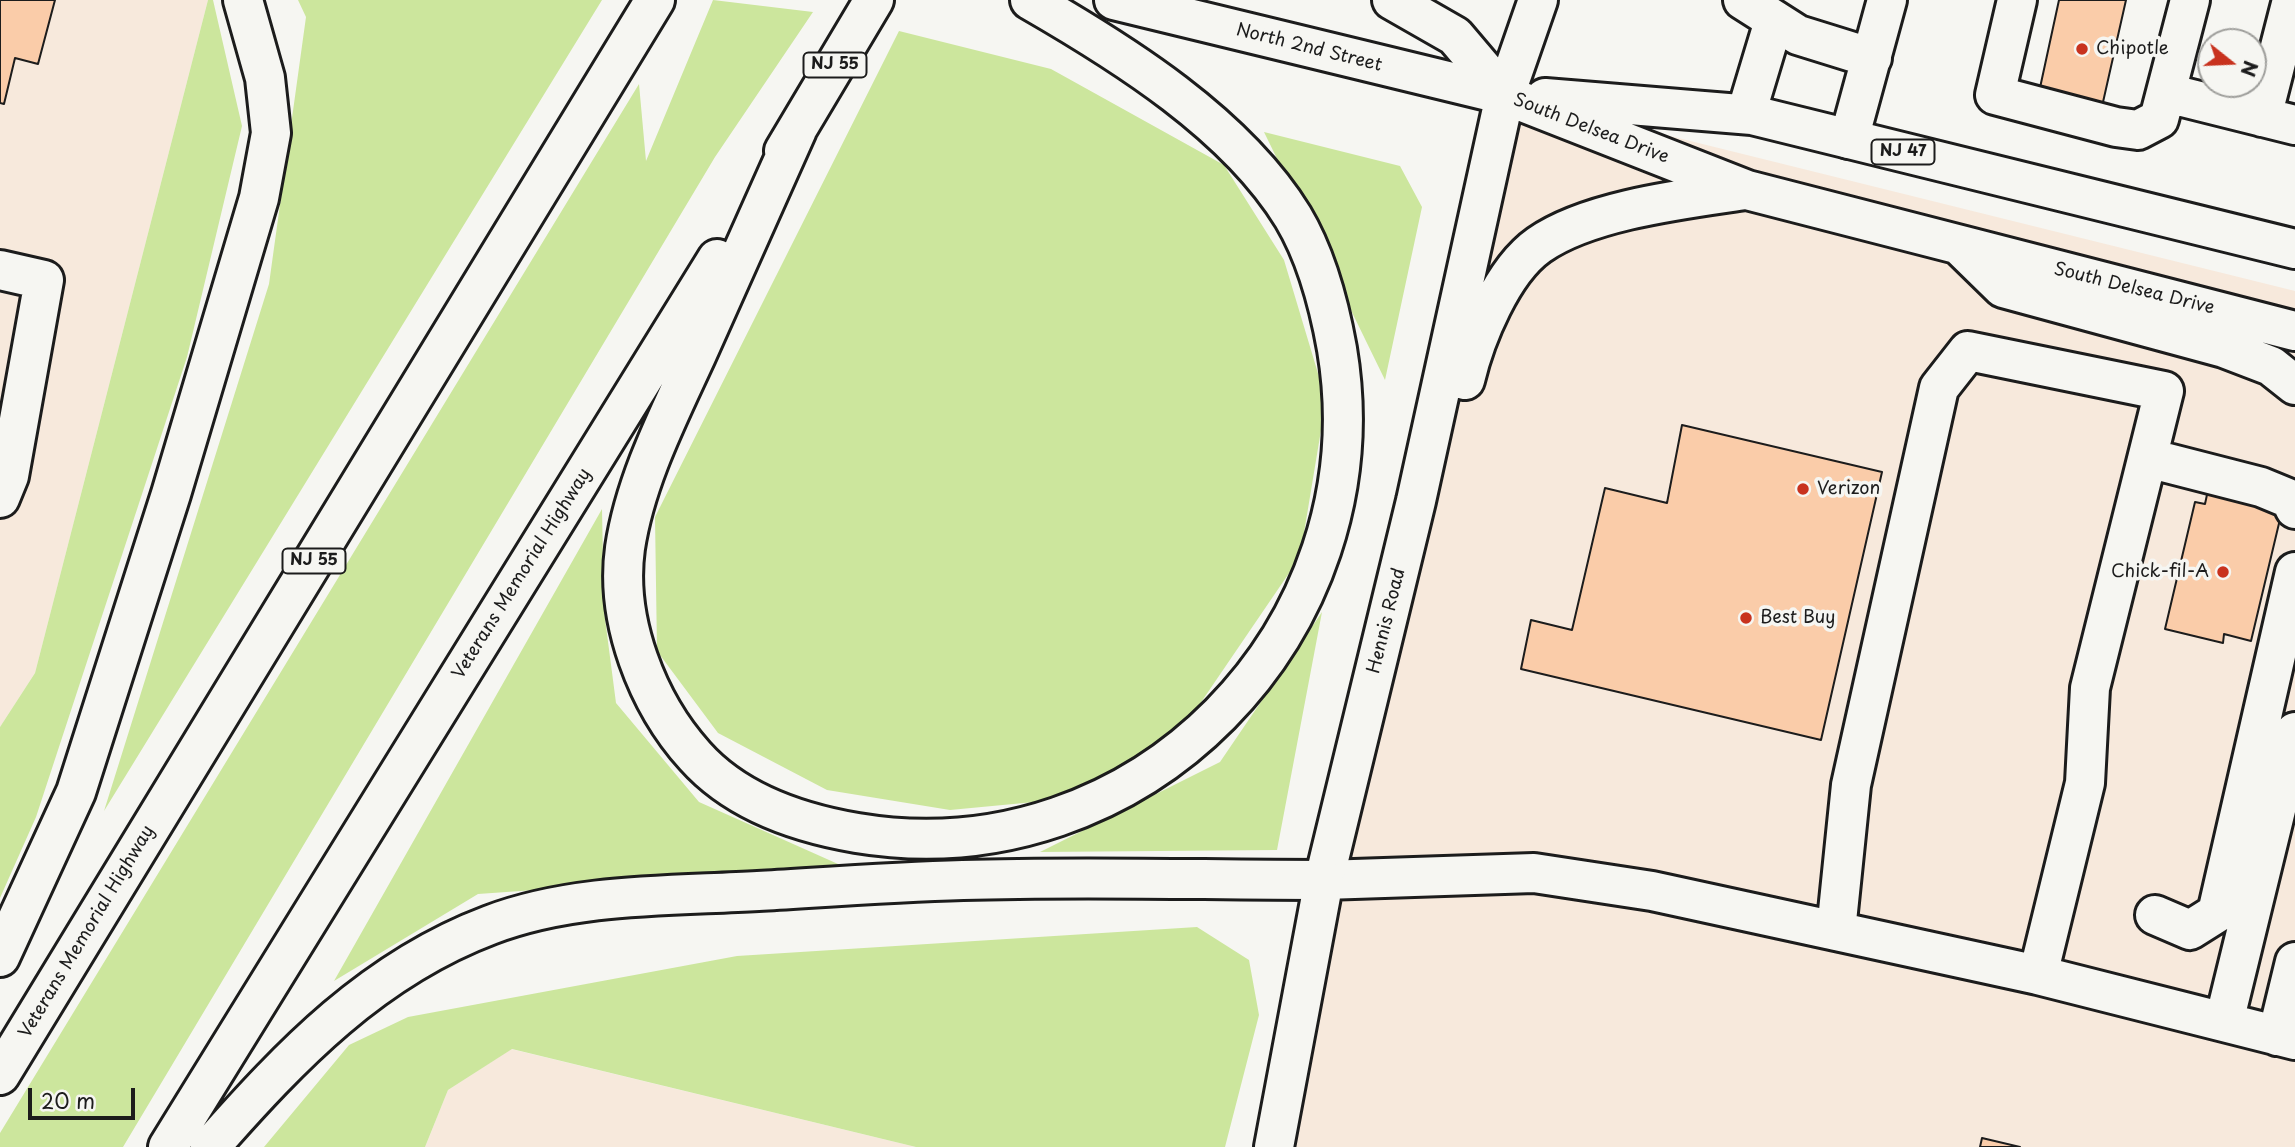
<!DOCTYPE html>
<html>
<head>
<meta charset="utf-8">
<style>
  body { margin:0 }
  #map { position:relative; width:2295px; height:1147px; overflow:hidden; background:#f6f6f2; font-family:"Playpen Sans",sans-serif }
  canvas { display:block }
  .north { position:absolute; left:2197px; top:28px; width:70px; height:70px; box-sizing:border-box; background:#f6f6f2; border:2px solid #9f9f9c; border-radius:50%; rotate:108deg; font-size:19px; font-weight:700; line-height:28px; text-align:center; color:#1c1c1c }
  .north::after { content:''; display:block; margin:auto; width:24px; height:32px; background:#c8321e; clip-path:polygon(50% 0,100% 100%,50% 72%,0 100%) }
  .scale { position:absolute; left:28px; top:1088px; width:107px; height:32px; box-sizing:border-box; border:4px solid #1c1c1c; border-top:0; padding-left:9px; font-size:21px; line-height:24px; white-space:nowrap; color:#1c1c1c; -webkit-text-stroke:5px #f6f6f2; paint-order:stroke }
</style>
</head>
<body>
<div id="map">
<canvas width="2295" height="1147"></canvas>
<div class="north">N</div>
<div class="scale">20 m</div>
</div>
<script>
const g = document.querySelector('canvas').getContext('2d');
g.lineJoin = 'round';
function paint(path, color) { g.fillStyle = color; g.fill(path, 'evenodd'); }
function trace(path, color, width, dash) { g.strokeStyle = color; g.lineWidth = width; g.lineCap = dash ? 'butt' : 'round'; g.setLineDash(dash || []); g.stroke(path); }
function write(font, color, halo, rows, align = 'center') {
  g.font = font + ' "Playpen Sans",sans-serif'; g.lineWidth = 7; g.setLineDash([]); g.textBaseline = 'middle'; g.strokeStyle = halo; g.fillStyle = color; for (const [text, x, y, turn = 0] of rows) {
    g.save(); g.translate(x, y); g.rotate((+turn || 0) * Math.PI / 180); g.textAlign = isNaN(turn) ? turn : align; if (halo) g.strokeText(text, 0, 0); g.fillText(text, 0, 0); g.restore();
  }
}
const built = new Path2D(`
  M0 0H208L35 673 0 727Z
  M1505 95 2295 291V1147H1274Z
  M511 1049 916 1147H425L448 1090Z`);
const green = new Path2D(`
  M208 0H213L242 126 187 357 36 817 0 898V727L35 673Z
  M298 0H602L104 811 269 284 306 17Z
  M713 0 813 12 715 157 123 1147H0V1133L639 84 646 161Z
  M899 31 1051 69 1224 165 1284 260 1326 400 1300 557 1176 739 1066 799 950 810 827 790 718 733 657 651 655 517Z
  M1264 132 1400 166 1422 207 1385 380Z
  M602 509 604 611 616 703 699 802 847 868 478 894 334 981Z
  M1322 612 1277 850 1040 852 1220 762Z
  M1197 927 1249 960 1259 1015 1225 1147H916L512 1049 448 1090 425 1147H264L349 1045 408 1017 737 956Z`);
const building = new Path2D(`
  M0 0H55L38 64 15 58 4 104 0 103Z
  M2059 0H2126L2101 111 2038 97Z
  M1682 425 1882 472 1821 740 1521 669 1531 620 1572 630 1605 488 1667 503Z
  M2208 490 2270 506 2281 515 2251 641 2224 634 2223 643 2165 629 2195 502 2205 504Z
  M1982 1138 2020 1147H1980Z`);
const minor = new Path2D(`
  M1743 0 1798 35 1872 58
  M2017 0 1995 95 2116 127 2138 130 2159 119 2190 0
  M2167 93 2295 125
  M1505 95 1538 0
  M1746 114 1774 21
  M2262 117 2292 0
  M1849 139 1887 0
  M0 270 44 280 9 476 0 498
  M2148 458 2261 487 2290 499 2295 509
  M2155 915 2190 930 2217 913 2295 572
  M1836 931 1851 785 1939 388 1968 351 2164 391 2090 688 2085 783 2038 975
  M2224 1022 2295 732
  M2277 1036 2295 962
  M1274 1147 1324 880 1534 873 1652 891 2038 975 2295 1040`);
const major = new Path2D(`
  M1114 0 1505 95 1747 190 2295 331
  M1545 98 1752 115 2295 249
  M1959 245 2003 288 2224 348 2271 366 2295 385
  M1465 380C1475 338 1502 271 1539 245 1589 210 1684 199 1745 190
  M1324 880 1416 501 1505 95`);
const highway = new Path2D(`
  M1392 0 1455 36 1505 95
  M797 130C763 206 729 281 696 356 668 417 635 481 625 548 615 620 647 703 695 756 736 802 798 823 857 833 1139 880 1384 630 1337 349 1329 304 1317 257 1293 217 1236 124 1122 53 1030 0
  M784 151 874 0
  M0 957 76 792 171 494 259 198 271 133 265 78 243 0
  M0 1075 655 0
  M168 1147 717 259
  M210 1147C291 1055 373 969 490 925 574 893 670 896 758 891 826 887 895 882 963 880 1083 876 1204 880 1324 880`);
const markers = [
  [2082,49,7,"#c8321e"],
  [1803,489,7,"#c8321e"],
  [2223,572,7,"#c8321e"],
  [1746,618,7,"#c8321e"]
];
const shields = [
  [835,65,63],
  [1903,152,63],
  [314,561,63]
];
const shieldNames = [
  ["NJ 55",835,65],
  ["NJ 47",1903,152],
  ["NJ 55",314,561]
];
const streetNames = [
  ["North 2nd Street",1309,48,14],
  ["South Delsea Drive",1591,129,21],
  ["South Delsea Drive",2134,289,14],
  ["Veterans Memorial Highway",522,574,-58],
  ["Hennis Road",1387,621,-76],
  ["Veterans Memorial Highway",87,932,-59]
];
const poiNames = [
  ["Chipotle",2096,49],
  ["Verizon",1817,489],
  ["Chick-fil-A",2209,572,"right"],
  ["Best Buy",1760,618]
];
paint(built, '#f7e9dc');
paint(green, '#cce69d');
paint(building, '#facca9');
trace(building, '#1c1c1c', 2);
trace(minor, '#1c1c1c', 44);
trace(major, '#1c1c1c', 44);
trace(highway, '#1c1c1c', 44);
trace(minor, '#f6f6f2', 38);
trace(major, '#f6f6f2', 38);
trace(highway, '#f6f6f2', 38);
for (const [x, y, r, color] of markers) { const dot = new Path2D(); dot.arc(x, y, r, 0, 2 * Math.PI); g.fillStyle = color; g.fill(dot); trace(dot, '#f6f6f2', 2.5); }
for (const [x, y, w] of shields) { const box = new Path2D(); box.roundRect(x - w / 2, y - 12.5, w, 25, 5); g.fillStyle = '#f6f6f2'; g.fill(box); trace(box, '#1c1c1c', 2); }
write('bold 16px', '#1c1c1c', null, shieldNames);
write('18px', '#1c1c1c', '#f6f6f2', streetNames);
write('18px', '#1c1c1c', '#f6f6f2', poiNames, 'left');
</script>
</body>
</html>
